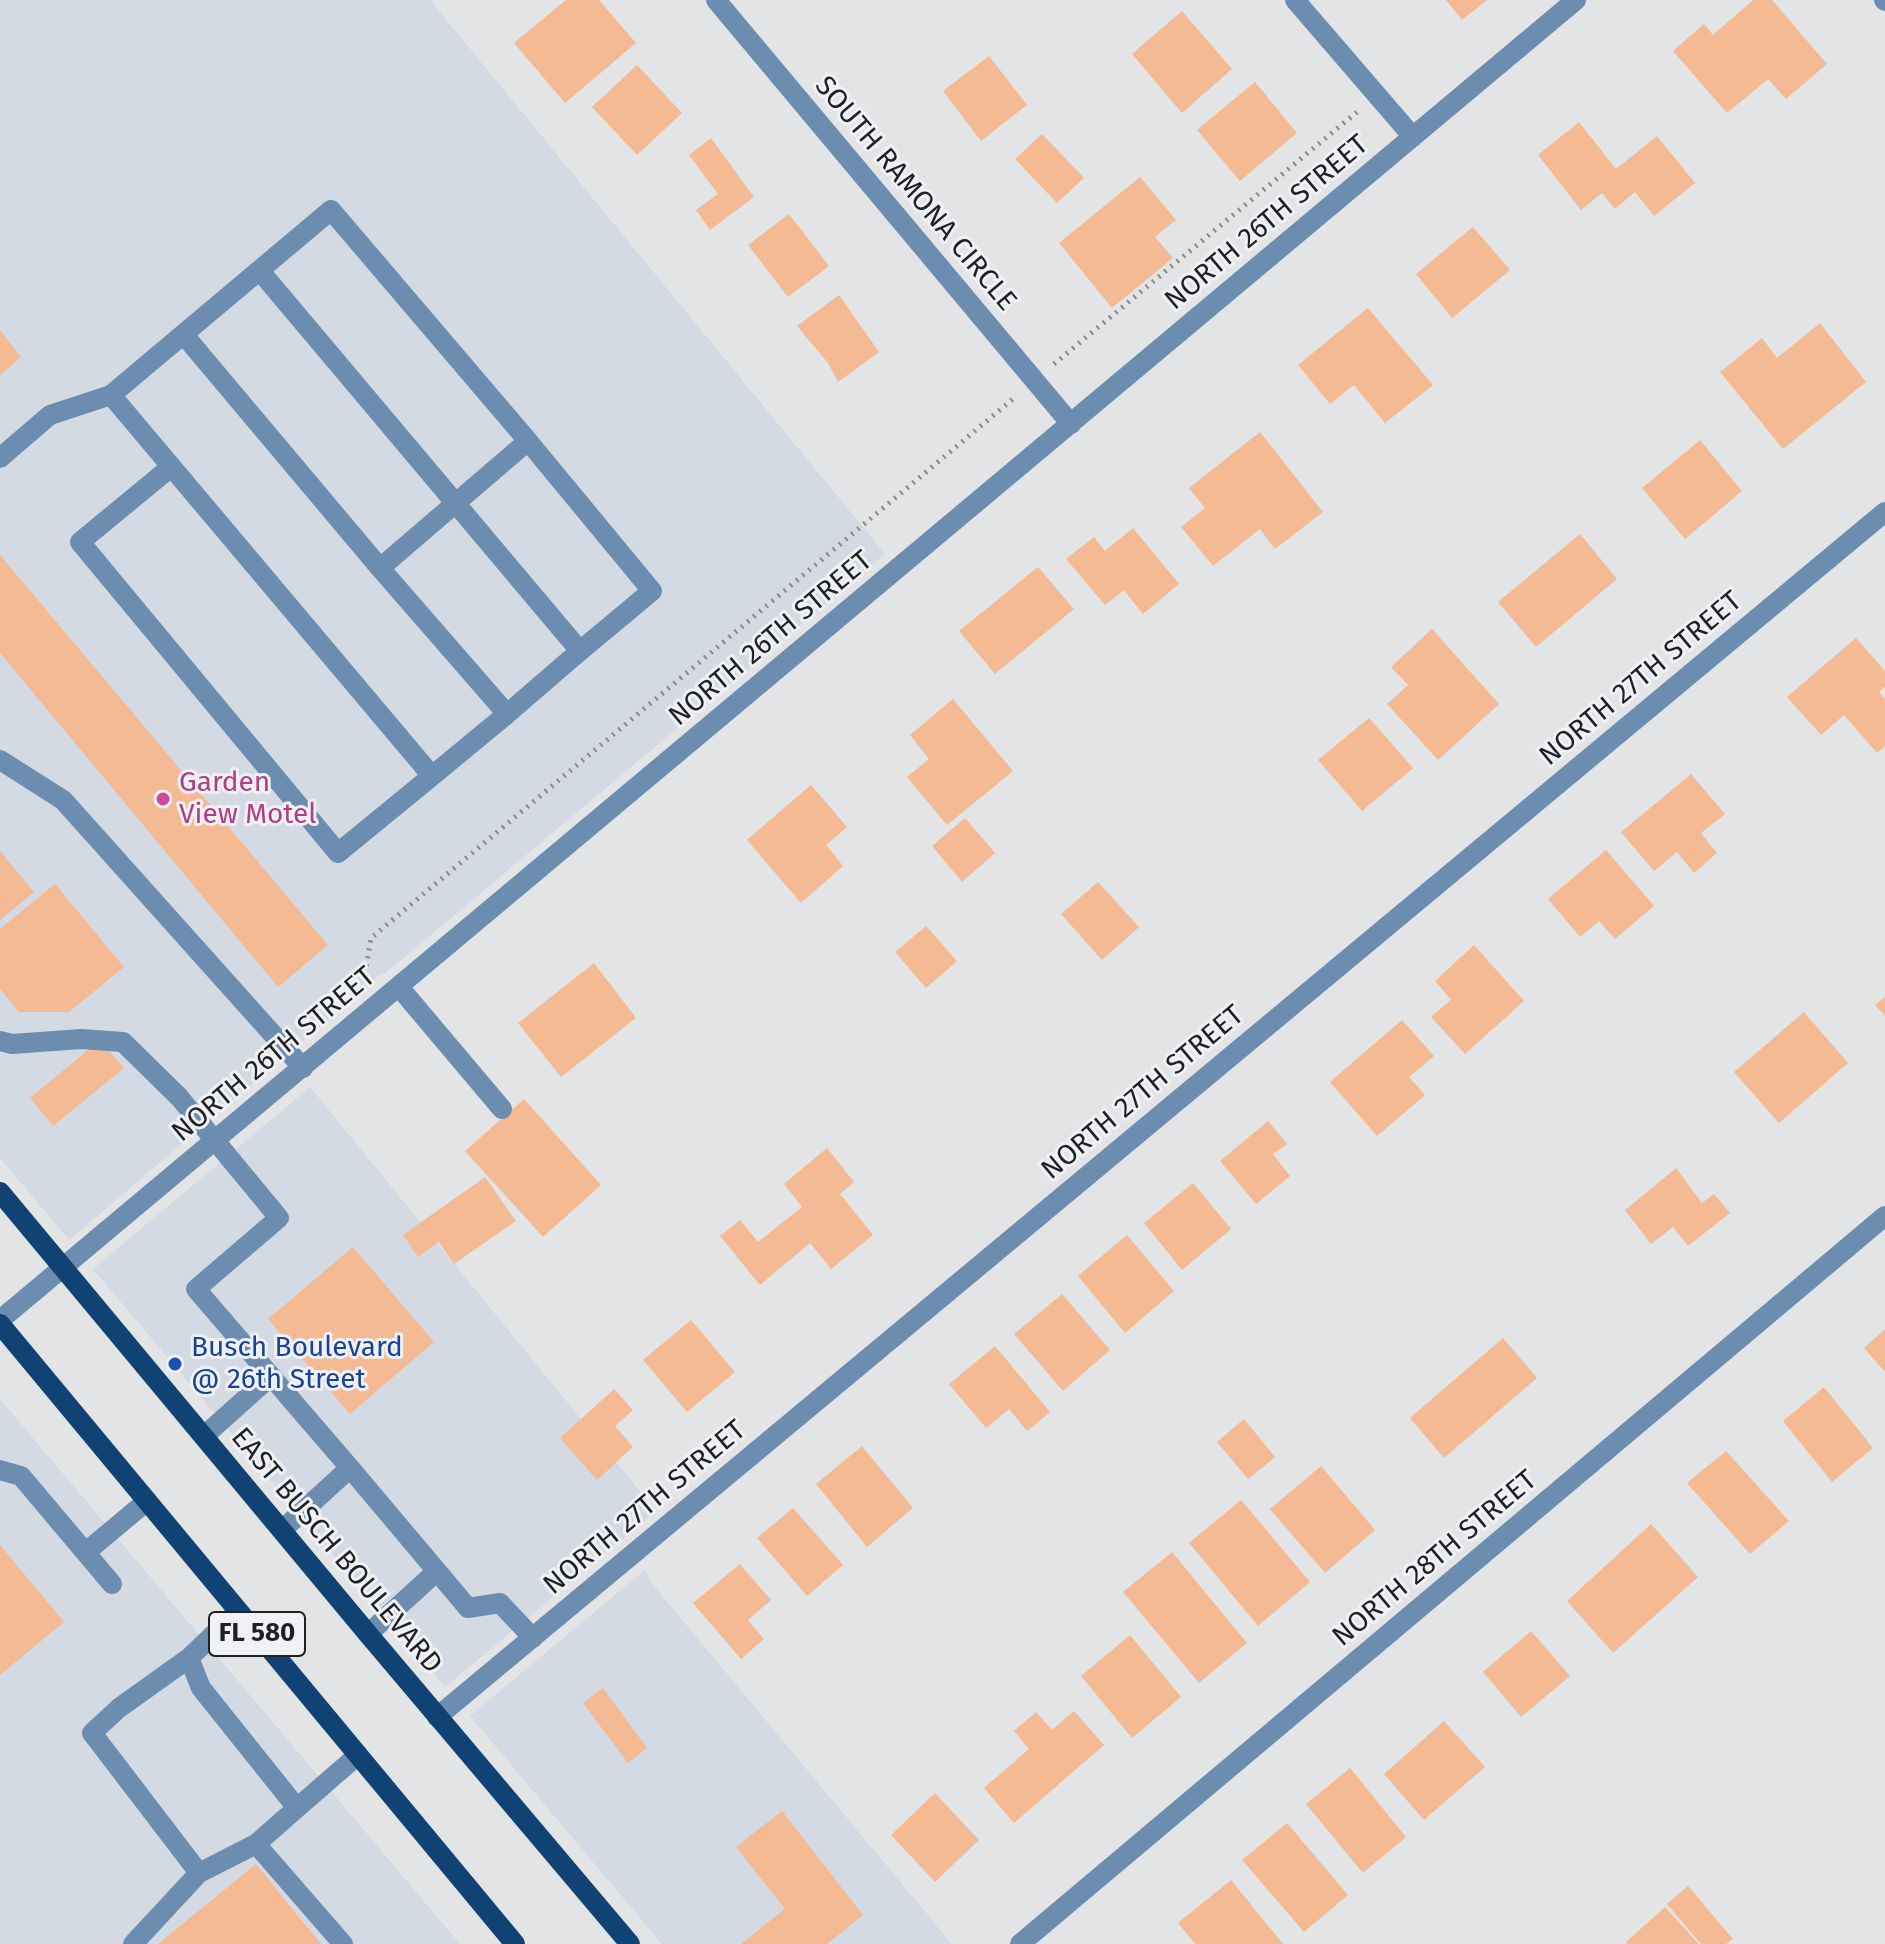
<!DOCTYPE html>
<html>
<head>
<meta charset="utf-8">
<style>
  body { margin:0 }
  canvas { display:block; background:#e2e4e6 }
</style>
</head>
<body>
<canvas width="1885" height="1944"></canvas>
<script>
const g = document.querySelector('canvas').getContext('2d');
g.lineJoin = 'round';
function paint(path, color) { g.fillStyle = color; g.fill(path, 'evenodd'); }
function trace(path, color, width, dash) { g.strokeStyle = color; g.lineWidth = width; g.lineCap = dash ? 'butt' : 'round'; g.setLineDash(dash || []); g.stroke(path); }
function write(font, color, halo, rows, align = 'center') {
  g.font = font + ' "Fira Sans",sans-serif'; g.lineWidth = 6; g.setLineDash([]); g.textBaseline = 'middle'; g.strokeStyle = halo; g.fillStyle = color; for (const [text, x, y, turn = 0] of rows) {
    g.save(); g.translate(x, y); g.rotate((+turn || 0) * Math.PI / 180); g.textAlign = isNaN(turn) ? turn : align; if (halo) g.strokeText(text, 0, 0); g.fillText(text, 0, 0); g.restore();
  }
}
const built = new Path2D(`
  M0 0H430L885 554 383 975 381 974 69 1240 0 1158Z
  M310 1087 656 1511 445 1687 93 1269Z
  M0 1399 460 1944H0Z
  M646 1569 649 1580 952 1944H662L470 1716Z`);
const building = new Path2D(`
  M566 0H599L636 43 565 103 514 43Z
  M1446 0H1487L1462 20Z
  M1753 0H1772L1827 64 1786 99 1768 79 1727 113 1673 51 1704 24 1713 35Z
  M1182 11 1232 69 1182 113 1132 54Z
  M989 56 1027 105 981 141 943 91Z
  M637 65 682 113 637 155 592 107Z
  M1255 82 1297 133 1240 181 1197 130Z
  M1579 122 1616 169 1657 136 1695 183 1654 216 1635 192 1615 209 1602 193 1581 210 1538 155Z
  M1042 134 1084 178 1057 203 1015 159Z
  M711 138 754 197 710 230 696 210 718 194 689 155Z
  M1140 177 1176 220 1155 237 1173 258 1112 308 1059 243Z
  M789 214 829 266 788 297 748 245Z
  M1473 227 1510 270 1452 318 1416 274Z
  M839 295 879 352 838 382 828 363 797 326Z
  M1368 308 1433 385 1385 423 1354 385 1330 404 1298 365Z
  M1820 323 1866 382 1783 449 1720 372 1762 338 1777 358Z
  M0 330 21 357 0 375Z
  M1260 432 1323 512 1275 549 1260 529 1213 566 1181 527 1205 508 1189 488Z
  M1700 440 1742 491 1685 539 1642 488Z
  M1133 528 1179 584 1143 614 1124 590 1105 605 1066 559 1094 537 1105 551Z
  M1580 534 1617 579 1536 647 1498 602Z
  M0 555 328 945 278 987 0 653Z
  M1038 567 1074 609 995 674 959 631Z
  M1432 629 1499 704 1438 760 1387 704 1408 685 1391 667Z
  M1856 638 1885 671V687L1879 692 1885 699V746L1877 753 1844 715 1821 735 1787 697Z
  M953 699 1013 771 947 825 907 777 929 759 910 735Z
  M1369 718 1413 768 1362 811 1318 760Z
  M1691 774 1725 814 1701 833 1717 853 1694 873 1677 852 1654 871 1621 832Z
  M811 785 847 827 826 845 843 866 801 903 747 840Z
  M965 818 995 853 962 882 932 846Z
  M1606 850 1654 906 1615 939 1599 921 1580 937 1548 899Z
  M0 851 34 892 0 920Z
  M1098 882 1139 927 1102 960 1061 914Z
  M55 884 124 967 69 1012H19L0 989V929Z
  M926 926 957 961 926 988 895 952Z
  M1474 945 1524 1001 1465 1054 1431 1017 1451 1000 1435 981Z
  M594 963 636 1018 561 1077 518 1023Z
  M1885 997V1016L1875 1005Z
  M1804 1012 1848 1063 1779 1123 1734 1072Z
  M1402 1020 1434 1056 1409 1077 1425 1095 1377 1136 1330 1082Z
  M100 1040 124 1068 53 1126 30 1098Z
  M524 1099 601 1185 543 1237 465 1151Z
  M1268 1121 1287 1144 1273 1154 1290 1176 1256 1204 1220 1161Z
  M827 1148 854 1182 840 1194 873 1235 831 1269 810 1243 760 1285 720 1236 740 1220 758 1242 802 1207 784 1184Z
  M1676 1168 1702 1203 1714 1194 1730 1213 1688 1246 1673 1227 1651 1244 1625 1210Z
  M485 1177 516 1221 454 1264 439 1242 418 1257 403 1235Z
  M1193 1183 1231 1229 1182 1270 1144 1223Z
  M1127 1235 1174 1291 1125 1333 1078 1276Z
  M353 1247 434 1342 350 1414 268 1319Z
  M1062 1294 1110 1350 1063 1391 1014 1334Z
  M691 1320 735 1372 687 1412 643 1360Z
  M1885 1329V1372L1864 1348Z
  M1503 1338 1537 1378 1444 1458 1410 1418Z
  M995 1346 1050 1412 1027 1431 1009 1409 986 1428 949 1384Z
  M1824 1387 1873 1448 1832 1482 1783 1421Z
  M614 1389 633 1410 615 1426 633 1447 597 1480 560 1438Z
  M1244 1419 1275 1457 1248 1479 1217 1442Z
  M862 1446 913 1508 867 1547 816 1484Z
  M1726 1451 1789 1521 1750 1554 1687 1483Z
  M1321 1466 1375 1530 1325 1573 1270 1509Z
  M1241 1500 1310 1582 1258 1626 1189 1543Z
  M793 1508 843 1565 807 1596 757 1538Z
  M1651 1524 1698 1577 1613 1653 1567 1601Z
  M0 1545 64 1622 0 1675Z
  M1172 1552 1247 1643 1199 1683 1123 1592Z
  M740 1564 771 1600 748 1620 764 1639 741 1659 693 1603Z
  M1531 1631 1570 1676 1521 1717 1483 1672Z
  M1130 1635 1181 1697 1132 1738 1081 1676Z
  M603 1688 647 1748 628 1763 583 1703Z
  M1074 1711 1104 1745 1014 1823 984 1788 1029 1749 1014 1731 1036 1712 1052 1730Z
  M1444 1721 1485 1767 1424 1820 1384 1774Z
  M1350 1768 1406 1837 1363 1873 1306 1804Z
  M935 1793 979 1840 935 1882 891 1835Z
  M782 1811 863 1915 827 1944H741L785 1909 736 1847Z
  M1287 1823 1348 1895 1304 1932 1242 1860Z
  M256 1864 321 1944H158Z
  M1231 1880 1283 1944H1195L1178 1923Z
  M1688 1886 1733 1939 1726 1944H1701L1667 1904Z
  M1665 1907 1699 1944H1627L1626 1942Z`);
const path = new Path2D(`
  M1054 364 1357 112
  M365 974 371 938 1013 399`);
const minor = new Path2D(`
  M716 0 1071 424
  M1295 0 1413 137
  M1884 0 1885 1
  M260 271 580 651 507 714
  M111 395 432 776 338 853 80 542 171 467
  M528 441 652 591 580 651
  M0 458 50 415 111 395 331 210 528 441 380 568 184 335
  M380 568 507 714 432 776
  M0 760 63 800 303 1068
  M399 987 502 1109
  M0 1041 12 1044 81 1039 123 1042 179 1097 279 1218 196 1289 350 1468 282 1530
  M0 1320 1576 0
  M204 1436 271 1376
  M350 1468 468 1608 500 1603 533 1638
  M0 1470 21 1476 112 1584
  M86 1552 147 1501
  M238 1611 189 1658 201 1688 297 1808 358 1755
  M368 1634 437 1571
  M189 1658 119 1708 92 1733 199 1873 256 1844 297 1808
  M437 1717 1885 512
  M256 1844 343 1944
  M133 1944 199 1873
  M1020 1944 1885 1216`);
const major = new Path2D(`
  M0 1192 368 1634 630 1944
  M0 1324 515 1944`);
const markers = [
  [163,799,8,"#d1479c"],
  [175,1364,8,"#1a4fb4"]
];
const shields = [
  [257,1634,96]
];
const shieldNames = [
  ["FL 580",257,1634]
];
const streetNames = [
  ["SOUTH RAMONA CIRCLE",915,194,50],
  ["NORTH 26TH STREET",1267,223,-40],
  ["NORTH 26TH STREET",771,639,-40],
  ["NORTH 27TH STREET",1641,679,-40],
  ["NORTH 26TH STREET",274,1055,-40],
  ["NORTH 27TH STREET",1143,1093,-40],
  ["NORTH 27TH STREET",645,1508,-40],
  ["EAST BUSCH BOULEVARD",336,1551,50],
  ["NORTH 28TH STREET",1435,1559,-40]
];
const hotelNames = [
  ["Garden",179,783],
  ["View Motel",179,815]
];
const transitNames = [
  ["Busch Boulevard",191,1348],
  ["@ 26th Street",191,1380]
];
paint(built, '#d4dae3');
paint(building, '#f4ba94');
trace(path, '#87898a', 5, [2, 6]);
trace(minor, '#6c8cb0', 20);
trace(major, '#104273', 20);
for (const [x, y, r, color] of markers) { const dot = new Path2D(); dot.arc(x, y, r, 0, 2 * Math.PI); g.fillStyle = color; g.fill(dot); trace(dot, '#eff1f4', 3); }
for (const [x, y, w] of shields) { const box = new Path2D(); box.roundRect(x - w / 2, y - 22, w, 44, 6); g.fillStyle = '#eff1f4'; g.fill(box); trace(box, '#1f2021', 2); }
write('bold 26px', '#1f2021', null, shieldNames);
write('28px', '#1f2021', '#eff1f4', streetNames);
write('28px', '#b23c85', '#eff1f4', hotelNames, 'left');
write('28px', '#164399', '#eff1f4', transitNames, 'left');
</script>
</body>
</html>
